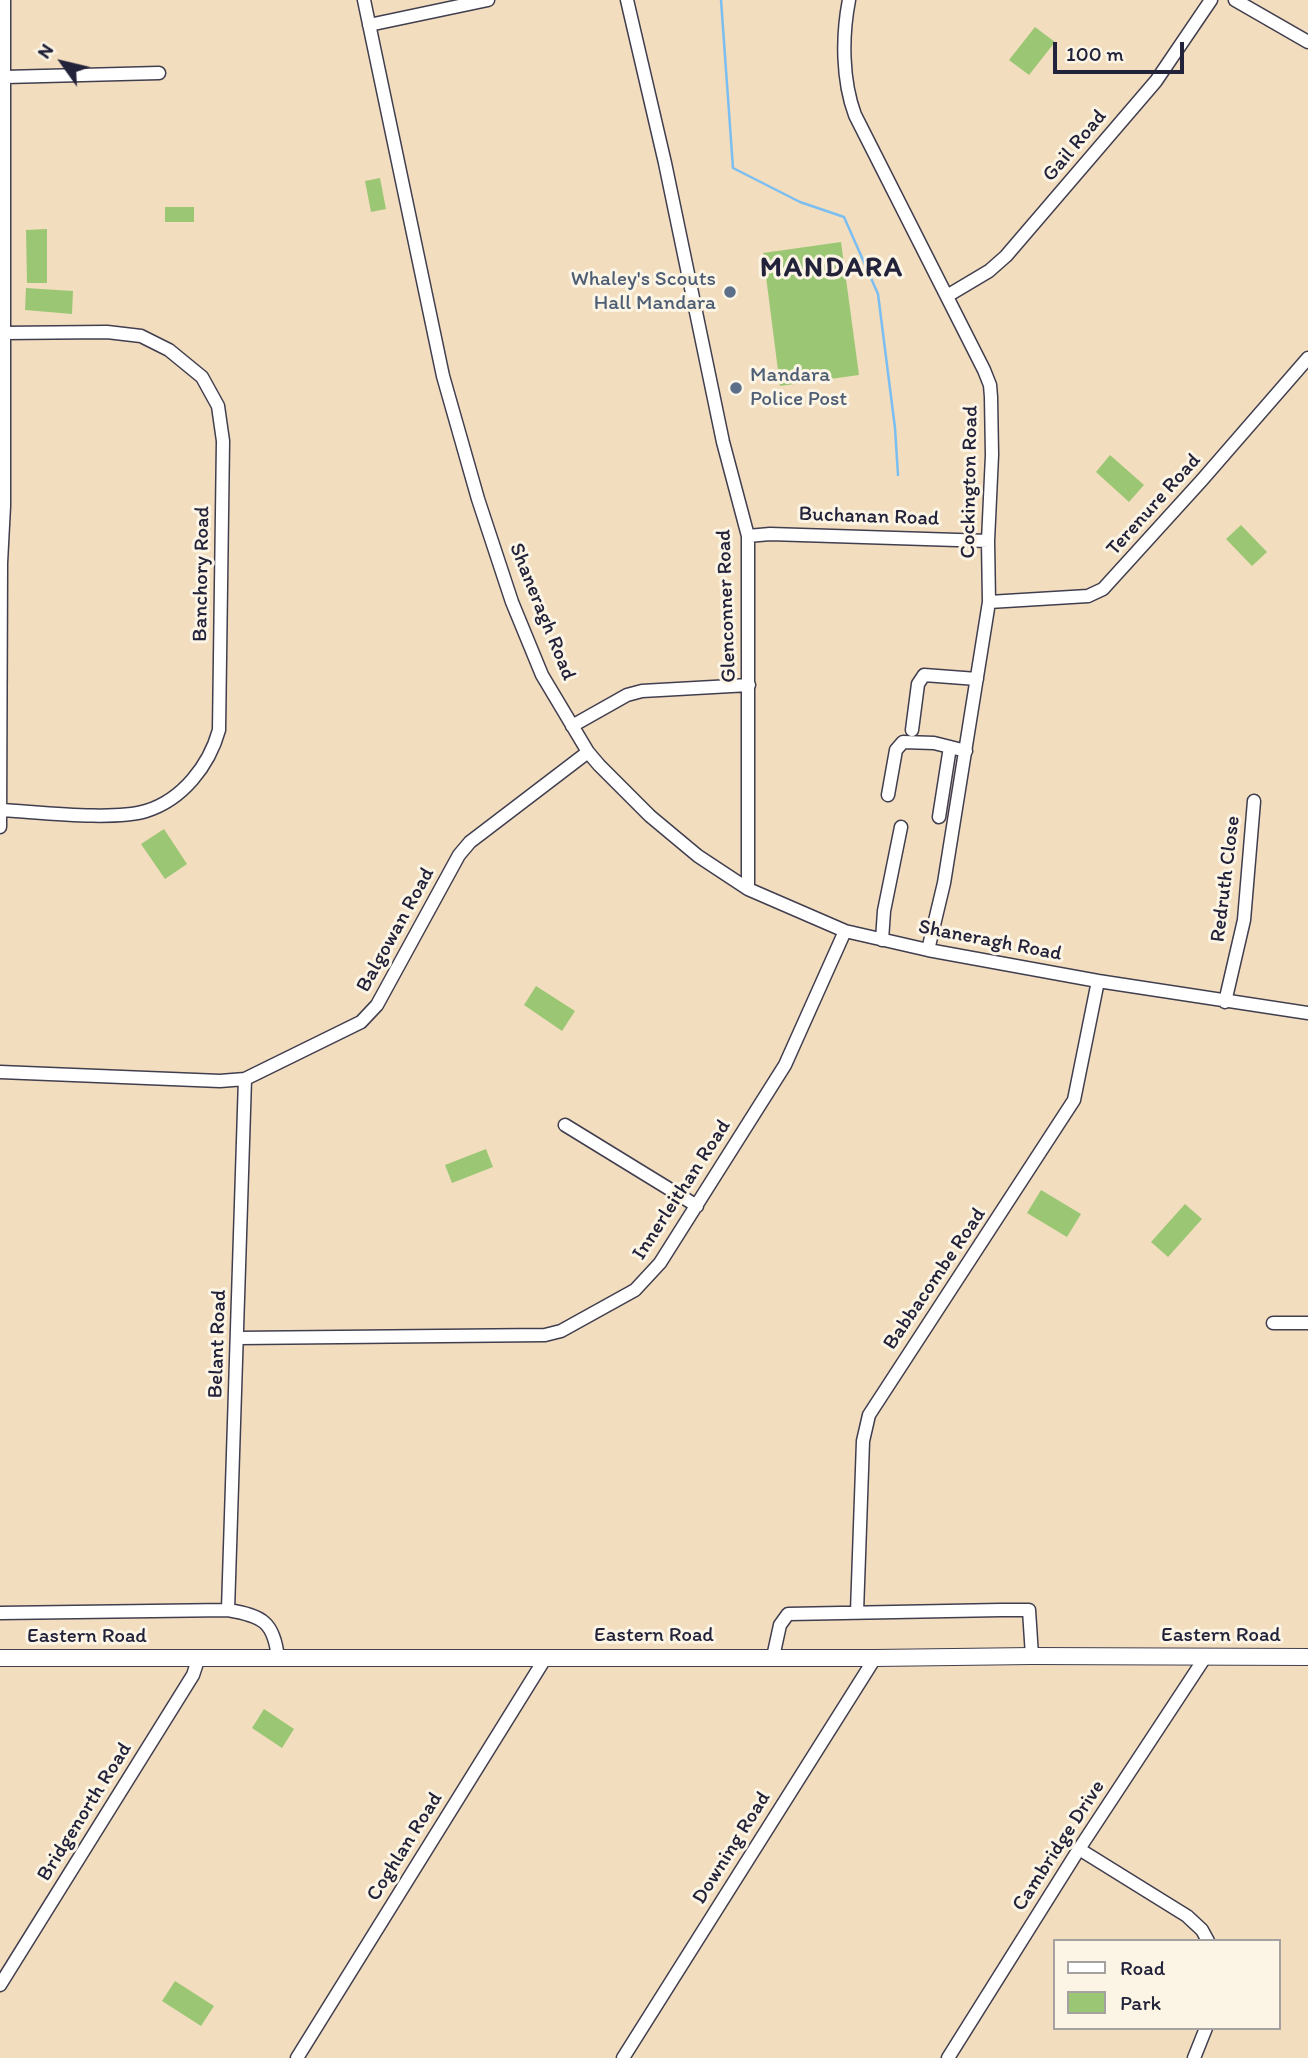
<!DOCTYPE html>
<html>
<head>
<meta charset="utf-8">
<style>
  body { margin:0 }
  #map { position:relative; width:1308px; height:2058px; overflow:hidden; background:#f2ddbe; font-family:Itim,sans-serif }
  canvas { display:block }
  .legend { position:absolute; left:1053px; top:1939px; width:228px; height:91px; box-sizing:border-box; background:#fcf5e5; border:2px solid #a5a1a1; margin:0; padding:9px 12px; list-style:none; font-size:21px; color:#22223b }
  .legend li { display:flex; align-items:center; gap:14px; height:35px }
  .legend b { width:35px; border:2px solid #a5a1a1 }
  .north { position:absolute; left:28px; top:28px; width:70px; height:70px; -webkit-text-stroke:5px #fcf5e5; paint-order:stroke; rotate:304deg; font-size:19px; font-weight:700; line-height:28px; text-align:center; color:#22223b }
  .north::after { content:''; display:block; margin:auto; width:24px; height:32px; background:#22223b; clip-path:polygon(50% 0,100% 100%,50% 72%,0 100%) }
  .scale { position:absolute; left:1053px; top:42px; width:131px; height:32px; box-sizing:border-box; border:4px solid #22223b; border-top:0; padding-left:9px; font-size:21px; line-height:24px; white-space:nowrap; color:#22223b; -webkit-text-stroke:5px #fcf5e5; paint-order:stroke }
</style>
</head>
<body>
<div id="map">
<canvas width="1308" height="2058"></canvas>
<ul class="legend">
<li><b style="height:9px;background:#fff"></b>Road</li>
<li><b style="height:19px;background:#9bc775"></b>Park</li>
</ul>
<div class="north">N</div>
<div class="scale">100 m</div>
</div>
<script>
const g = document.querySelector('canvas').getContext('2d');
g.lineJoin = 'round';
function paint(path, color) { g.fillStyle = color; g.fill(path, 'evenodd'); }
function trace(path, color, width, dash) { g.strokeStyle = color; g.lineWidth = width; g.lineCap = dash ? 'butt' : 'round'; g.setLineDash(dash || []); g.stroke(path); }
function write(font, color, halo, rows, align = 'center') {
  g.font = font + ' Itim,sans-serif'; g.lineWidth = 6; g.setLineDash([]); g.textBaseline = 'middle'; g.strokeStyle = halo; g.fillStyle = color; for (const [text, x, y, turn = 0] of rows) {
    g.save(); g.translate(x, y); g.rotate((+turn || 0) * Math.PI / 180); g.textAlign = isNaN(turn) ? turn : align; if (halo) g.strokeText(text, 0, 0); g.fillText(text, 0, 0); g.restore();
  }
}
const green = new Path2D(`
  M1035 27 1055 42 1029 75 1009 60Z
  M380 178 386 209 371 212 365 181Z
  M165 207H194V222H165Z
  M47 229V283H27L26 230Z
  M841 242 859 375 780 386 763 253Z
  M26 288 73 291 72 314 25 310Z
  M1110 455 1144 485 1129 502 1096 472Z
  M1241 525 1267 552 1252 566 1226 539Z
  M164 829 187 864 165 879 141 844Z
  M536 986 575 1011 562 1031 524 1005Z
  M486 1149 493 1167 452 1183 445 1165Z
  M1041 1190 1081 1214 1067 1237 1027 1213Z
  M1185 1204 1202 1219 1168 1257 1151 1242Z
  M264 1709 294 1729 282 1748 252 1728Z
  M175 1981 214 2006 201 2026 162 2001Z`);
const stream = new Path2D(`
  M721 0 733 168 800 202 844 217 878 294 895 428 898 475`);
const minor = new Path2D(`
  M364 0 443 376 478 499 512 602 542 675 588 752 599 765 650 816 698 856 748 889 845 931 928 950 1098 981 1308 1013
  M627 0 665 163 723 442 748 536V889
  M849 0C842 36 842 80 855 115L984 370 990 385 991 397 992 455 988 541 989 602 944 883 928 950
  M1235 0 1308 42
  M369 25 488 0
  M5 77 159 73
  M947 296 989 271 1006 256 1156 81 1211 0
  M748 536 770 534 988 541
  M989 602 1088 596 1103 589 1202 480 1308 358
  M572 726 627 695 642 691 749 685
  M912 730 918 684 924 675 977 679
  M888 795 896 750 903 742 934 743 966 751
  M1 810C39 812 112 821 146 811 182 800 209 766 219 730L223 441 218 406 202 377 169 350 141 336 107 332 3 333
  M939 817 950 747
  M0 827 1 563 4 506V0
  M882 940 884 911 901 827
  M1225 1002 1244 920 1254 801
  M0 1072 220 1081 245 1079 361 1022 377 1005 459 855 470 842 588 752
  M565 1125 697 1206
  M1273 1323H1308
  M238 1338 545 1335 561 1331 635 1290 660 1263 785 1065 845 931
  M228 1610 245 1079
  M857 1612 863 1441 869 1415 1074 1100 1098 981
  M0 1613 228 1610C263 1616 274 1622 278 1658
  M773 1657 780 1625 788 1614 1001 1610H1029L1032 1656
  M1079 1849 1187 1916 1202 1930 1208 1941
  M0 1985 193 1675 199 1657
  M297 2058 546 1657
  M623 2058 875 1658
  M948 2058 1079 1849 1206 1656
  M1194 2058 1206 2028`);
const major = new Path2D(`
  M0 1658H875L1032 1656 1308 1657`);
const markers = [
  [730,292,7,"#5c6f8a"],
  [736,388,7,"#5c6f8a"]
];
const streetNames = [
  ["Gail Road",1075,146,-50],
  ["Cockington Road",970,482,-89],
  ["Terenure Road",1154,505,-48],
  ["Buchanan Road",869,517,2],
  ["Banchory Road",202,574,-89],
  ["Glenconner Road",727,606,-92],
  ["Shaneragh Road",542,612,68],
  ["Redruth Close",1226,879,-83],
  ["Balgowan Road",396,930,-61],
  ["Shaneragh Road",990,941,11],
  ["Innerleithan Road",682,1190,-57],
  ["Babbacombe Road",935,1279,-56],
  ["Belant Road",218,1344,-88],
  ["Eastern Road",654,1636],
  ["Eastern Road",1221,1636],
  ["Eastern Road",87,1637],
  ["Bridgenorth Road",85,1812,-58],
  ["Cambridge Drive",1059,1846,-57],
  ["Coghlan Road",405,1847,-58],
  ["Downing Road",732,1848,-58]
];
const serviceNames = [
  ["Whaley's Scouts",716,280],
  ["Hall Mandara",716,304],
  ["Mandara",750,376,"left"],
  ["Police Post",750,400,"left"]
];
const districtNames = [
  ["MANDARA",832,269]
];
paint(green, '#9bc775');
trace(stream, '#7bbef1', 2.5);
trace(minor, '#413e4f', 15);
trace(major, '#413e4f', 18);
trace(minor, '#fff', 12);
trace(major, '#fff', 16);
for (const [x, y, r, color] of markers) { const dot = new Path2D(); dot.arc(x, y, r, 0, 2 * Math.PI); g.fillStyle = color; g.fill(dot); trace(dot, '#fcf5e5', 2.5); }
write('21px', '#22223b', '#fcf5e5', streetNames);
write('21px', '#4e5e75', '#fcf5e5', serviceNames, 'right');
g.letterSpacing = '2px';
write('bold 28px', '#22223b', '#fcf5e5', districtNames);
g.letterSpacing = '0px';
</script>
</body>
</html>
